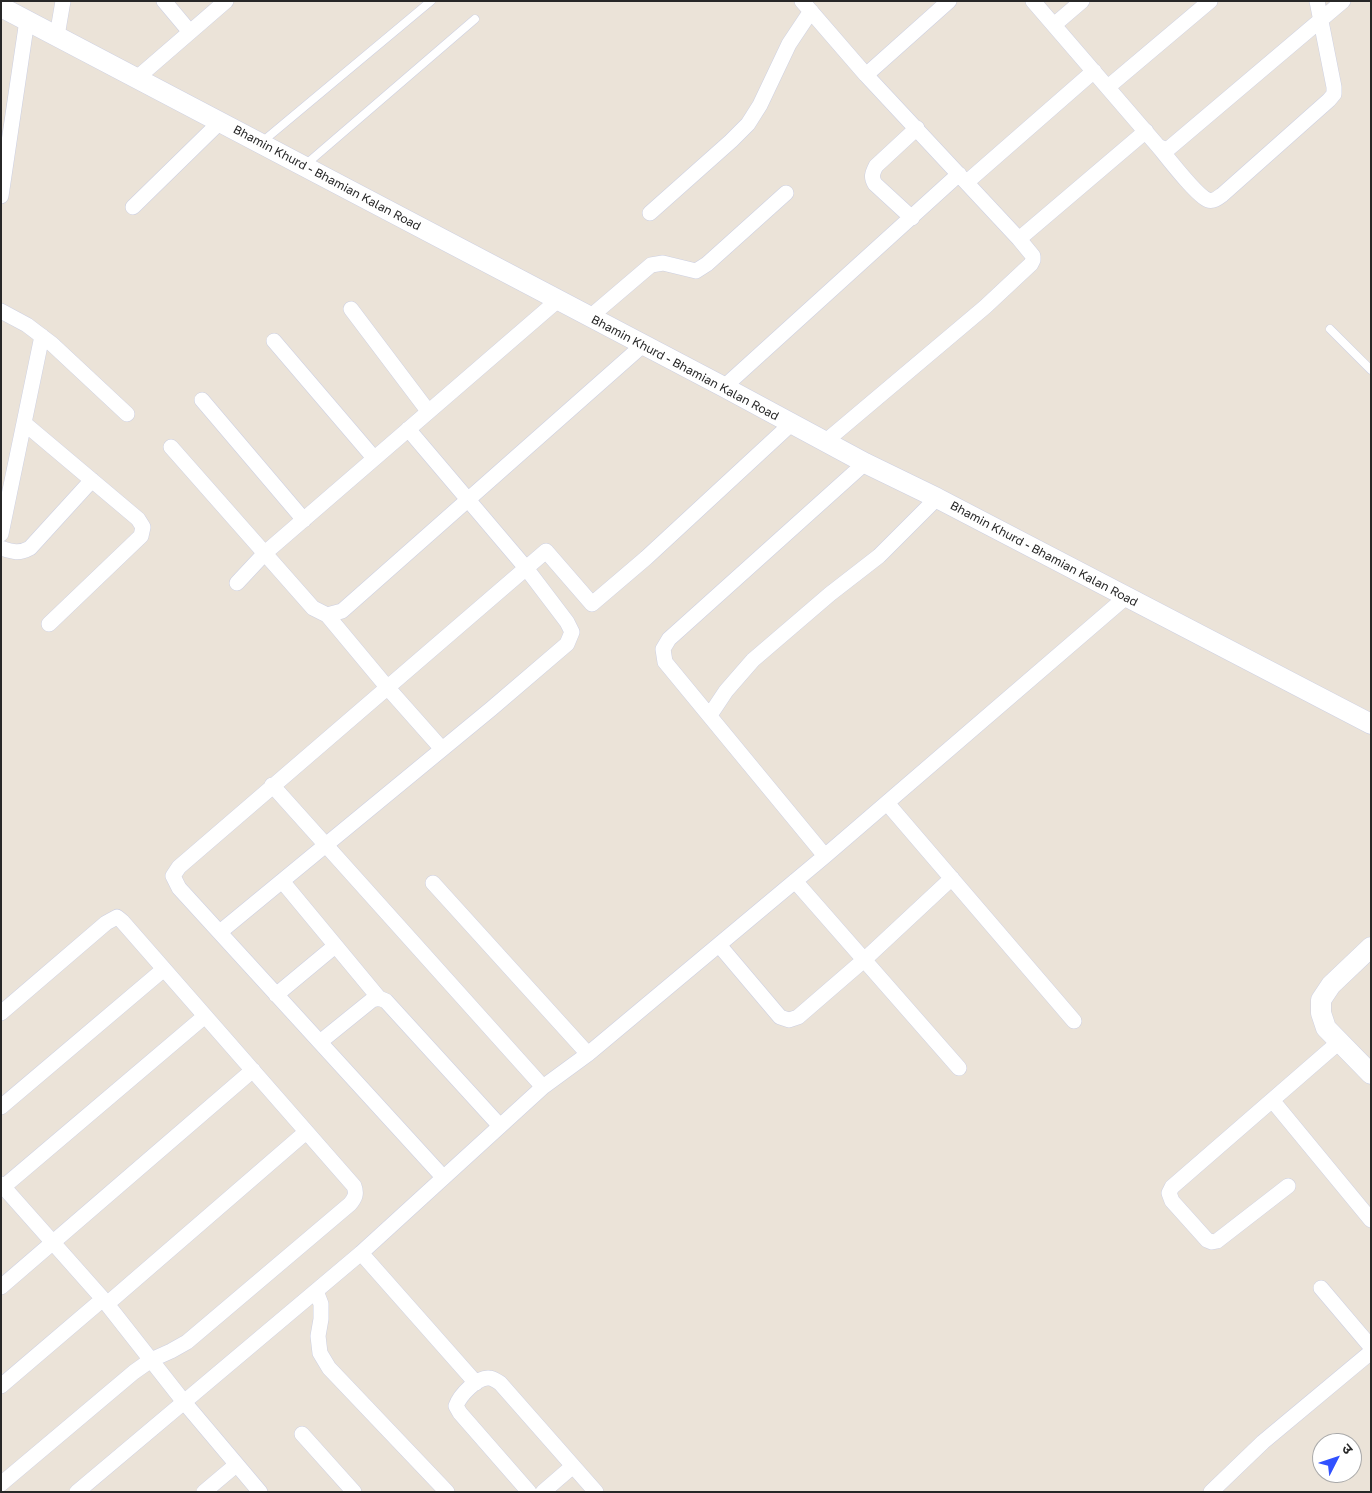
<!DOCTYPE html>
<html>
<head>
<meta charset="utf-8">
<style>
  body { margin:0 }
  #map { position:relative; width:1372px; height:1493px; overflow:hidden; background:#ebe3d8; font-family:"Golos Text","Noto Sans Devanagari",sans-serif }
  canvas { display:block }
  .frame { position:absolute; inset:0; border:2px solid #272727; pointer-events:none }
  .north { position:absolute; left:1312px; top:1433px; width:50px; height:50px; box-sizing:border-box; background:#fff; border:1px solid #a9a9a9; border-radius:50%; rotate:49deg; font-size:14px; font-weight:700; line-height:20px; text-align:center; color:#272727 }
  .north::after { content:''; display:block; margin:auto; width:18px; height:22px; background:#3151ff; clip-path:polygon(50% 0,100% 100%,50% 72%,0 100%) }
</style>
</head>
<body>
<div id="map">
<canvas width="1372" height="1493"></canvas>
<div class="frame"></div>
<div class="north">उ</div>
</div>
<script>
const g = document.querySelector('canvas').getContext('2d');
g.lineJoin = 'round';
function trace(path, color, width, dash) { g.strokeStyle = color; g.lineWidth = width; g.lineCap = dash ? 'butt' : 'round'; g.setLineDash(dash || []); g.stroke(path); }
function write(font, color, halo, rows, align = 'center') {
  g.font = font + ' "Golos Text",sans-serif'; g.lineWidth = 4.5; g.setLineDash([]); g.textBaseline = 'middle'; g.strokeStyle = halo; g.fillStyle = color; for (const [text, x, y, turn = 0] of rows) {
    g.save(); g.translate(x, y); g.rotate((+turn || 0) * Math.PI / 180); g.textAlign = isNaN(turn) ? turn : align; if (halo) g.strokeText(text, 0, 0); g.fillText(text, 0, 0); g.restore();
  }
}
const lane = new Path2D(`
  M262 142 431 1
  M304 166 475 19
  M1330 329 1371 370`);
const street = new Path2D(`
  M164 1 190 32
  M802 1 866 75 1019 239 1033 256V260L1031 264 985 307 826 441
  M1033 1 1158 146 1167 150 1343 1
  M1054 25 1082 1
  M57 36 63 1
  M866 75 949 1
  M137 78 226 1
  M1108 87 1210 1
  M1158 146C1167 157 1197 196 1208 200 1213 202 1218 198 1222 195L1329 100 1334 94V87L1317 1
  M967 182 1094 71
  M1 196 27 20
  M133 207 220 122
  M650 213 731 141 748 124 760 105 789 44 811 11
  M912 218 875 184C871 177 872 174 876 166L917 128
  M1019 239 1146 131
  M351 309 428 411
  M1 311 27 325 52 344 127 414
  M590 317 651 265 663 263 696 271 707 264 786 193
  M274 341 374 458
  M724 387 959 174
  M202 400 304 520
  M24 423 138 519 143 527 141 536 49 624
  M171 447 313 608 327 615 342 611 643 345
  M1 534 42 336
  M1 548C13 552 19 554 30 548L92 480
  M237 583 265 553 558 300
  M327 615 387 687 442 749
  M710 715 726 691 753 660 830 594 879 556 937 498
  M272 785 543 1087
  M887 803 1074 1021
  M825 856 665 662 663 649 669 639 865 463
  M282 881 379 998
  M795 881 959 1068
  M433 883 588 1054
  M220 932 491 709 567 644 572 632 567 622 526 568 408 429
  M719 945 780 1017 789 1020 798 1017 864 960 952 878
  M276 995 335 946
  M1 1013 106 923 117 917 122 921 354 1186C357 1194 355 1198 350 1204L187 1342 171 1351 151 1360 134 1372 1 1484
  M320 1042 372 1000 379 998 386 1001 500 1126
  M1272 1100 1371 1220
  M1 1107 164 969
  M443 1177 179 888 173 876 179 867 546 551 592 604 646 558 791 424
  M1 1184 103 1299 184 1402 77 1492
  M1288 1186 1217 1241 1212 1242 1207 1240 1172 1201 1169 1193 1172 1187 1339 1042
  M1 1189 205 1016
  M361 1253 476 1383
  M1 1287 253 1070
  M1321 1288 1371 1347
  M316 1291 321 1304V1319L318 1336 320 1353 329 1368 447 1492
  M107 1304 306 1132
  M1 1386 103 1299
  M302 1434 354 1492
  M204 1492 236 1465
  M260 1492 184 1402 361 1253 543 1087 588 1054 825 856 1126 597
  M529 1492 460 1413 456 1406C460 1395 477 1377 489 1378 493 1378 496 1381 500 1383L596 1492
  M543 1492 573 1466
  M1211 1492 1263 1442 1371 1352`);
const secondary = new Path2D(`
  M1 7 724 387 865 463 937 498 1371 724
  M1371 947 1331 985 1321 1000V1013L1326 1028 1371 1074`);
const streetNames = [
  ["Bhamin Khurd - Bhamian Kalan Road",327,178,28],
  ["Bhamin Khurd - Bhamian Kalan Road",685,368,28],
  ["Bhamin Khurd - Bhamian Kalan Road",1044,554,28]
];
trace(lane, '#cdd0e2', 9);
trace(street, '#cdd0e2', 16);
trace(secondary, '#cdd0e2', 21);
trace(lane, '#fff', 8);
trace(street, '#fff', 15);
trace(secondary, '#fff', 20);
write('12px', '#272727', '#fff', streetNames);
</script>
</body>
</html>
